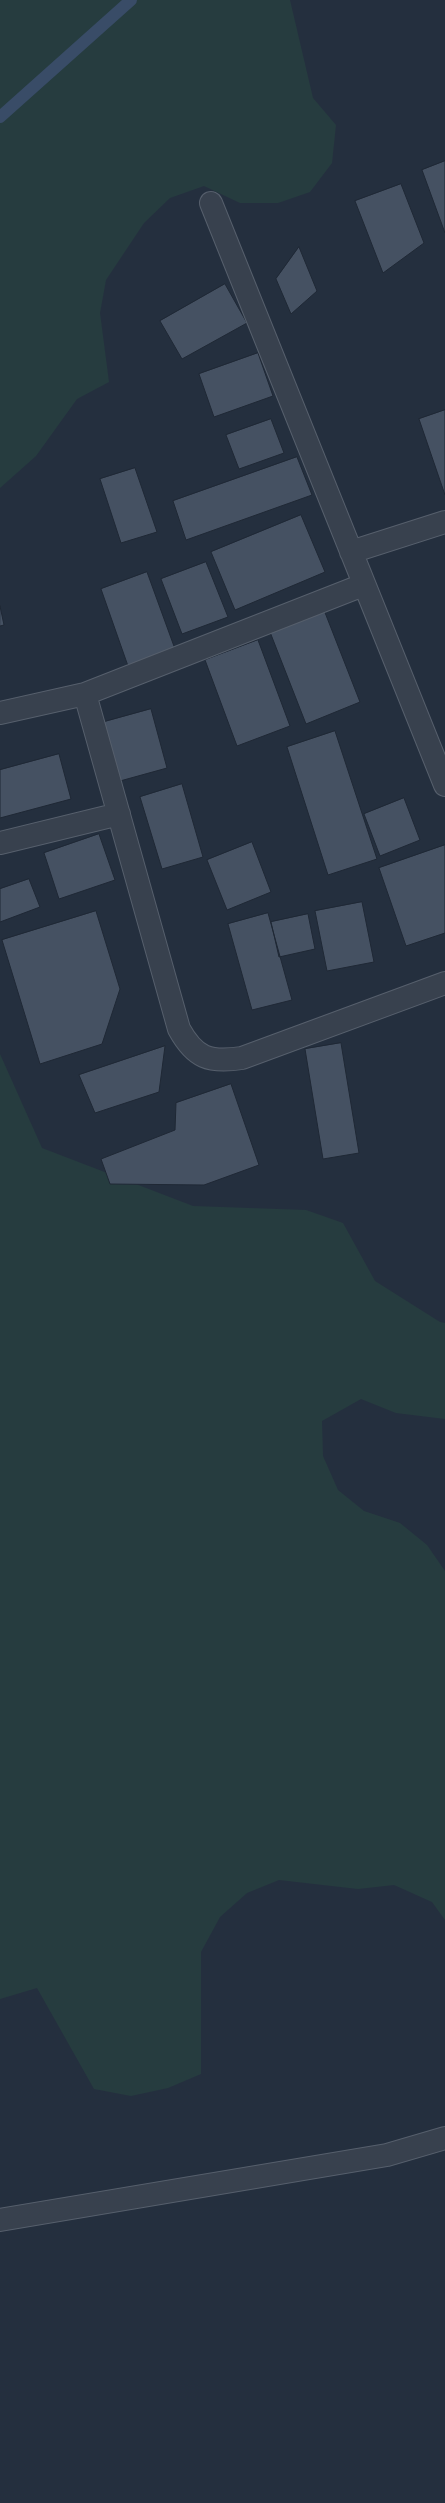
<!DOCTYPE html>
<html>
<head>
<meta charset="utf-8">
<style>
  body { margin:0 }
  canvas { display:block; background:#242f3e }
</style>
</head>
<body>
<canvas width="445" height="2503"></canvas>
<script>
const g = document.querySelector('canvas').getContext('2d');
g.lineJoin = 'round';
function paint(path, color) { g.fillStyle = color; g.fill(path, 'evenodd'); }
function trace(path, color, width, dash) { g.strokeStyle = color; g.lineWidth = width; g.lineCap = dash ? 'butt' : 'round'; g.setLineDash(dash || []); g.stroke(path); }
const green = new Path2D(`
  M0 0H290L313 98 336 125 332 163 310 192 278 203H240L204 186 170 198 144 223 106 280 100 313 109 382 77 399 36 456 0 488Z
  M0 1054 42 1148 193 1206 306 1210 343 1223 375 1281 440 1322 445 1323V1419L396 1413 361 1399 322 1421 323 1456 338 1490 364 1511 400 1523 427 1545 445 1571V1920L432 1902 394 1885 358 1889 279 1880 247 1893 220 1917 201 1952V2074L168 2088 131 2096 94 2089 37 1988 0 1999Z`);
const stream = new Path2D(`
  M0 117 131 0`);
const building = new Path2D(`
  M445 161V233L422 170Z
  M401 184 424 243 383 273 355 201Z
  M299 247 317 291 291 314 276 279Z
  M225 284 247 323 182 359 160 321Z
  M258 353 273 396 214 417 199 374Z
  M445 410V495L419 419Z
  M271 419 284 453 239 469 226 435Z
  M297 457 312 495 186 540 173 501Z
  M135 468 157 532 121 543 100 479Z
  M301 515 325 572 235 610 211 552Z
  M206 562 228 617 182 634 161 579Z
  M147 572 175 649 128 666 101 589Z
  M0 606 4 625 0 626Z
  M324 610 360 702 306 724 270 632Z
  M258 640 290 726 237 746 205 660Z
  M151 709 167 768 120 781 104 722Z
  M335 731 377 859 328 875 287 747Z
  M59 754 71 799 0 818V770Z
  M182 784 203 857 162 869 140 797Z
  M404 798 420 840 380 856 364 814Z
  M99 834 115 880 59 899 44 853Z
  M252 842 271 892 227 910 207 860Z
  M445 845V933L406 946 379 868Z
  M29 879 40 907 0 922V889Z
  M362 902 374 962 327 971 315 911Z
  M96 911 120 989 102 1044 40 1064 2 940Z
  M268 913 292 1000 252 1010 228 924Z
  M308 914 315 949 279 957 271 922Z
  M341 1043 359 1153 323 1159 305 1049Z
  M165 1046 159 1092 95 1113 79 1075Z
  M231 1084 259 1165 204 1185 110 1184 101 1159 175 1130 176 1103Z`);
const minor = new Path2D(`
  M211 203 445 785
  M351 552 445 522
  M85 694 179 1029C195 1058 209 1063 242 1058L445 983
  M0 713 85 694 363 585
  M0 843 119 814`);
const tertiary = new Path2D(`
  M0 2220 387 2155 445 2138`);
paint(green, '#263c3f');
trace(stream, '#394c67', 12);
paint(building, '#455162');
trace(building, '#1f2835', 1);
trace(minor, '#565f6c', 24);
trace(tertiary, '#565f6c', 24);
trace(minor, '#38414e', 22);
trace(tertiary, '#38414e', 22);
</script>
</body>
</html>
